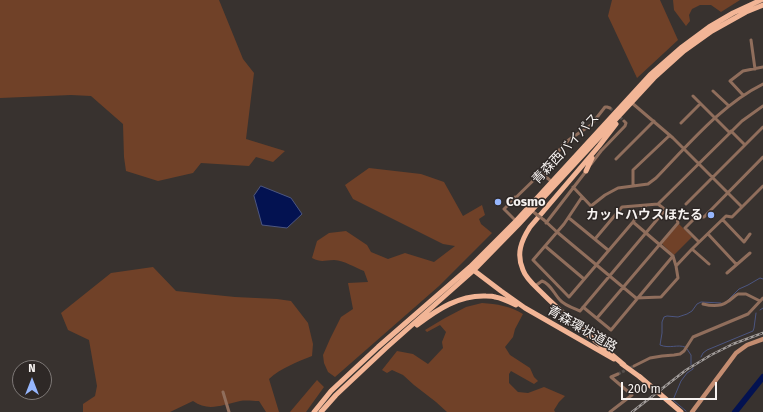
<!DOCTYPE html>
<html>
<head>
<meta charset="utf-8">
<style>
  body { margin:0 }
  #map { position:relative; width:763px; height:412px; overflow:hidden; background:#38322f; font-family:"Fira Sans",sans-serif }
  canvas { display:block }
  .north { position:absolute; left:12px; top:360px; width:40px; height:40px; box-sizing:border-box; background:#2e2826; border:1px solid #7e7977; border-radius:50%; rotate:0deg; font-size:11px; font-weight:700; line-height:16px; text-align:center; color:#f7f3f1 }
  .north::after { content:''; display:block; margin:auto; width:14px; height:18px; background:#96b6fd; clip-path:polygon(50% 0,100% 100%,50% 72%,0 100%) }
  .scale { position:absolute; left:621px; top:382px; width:96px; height:18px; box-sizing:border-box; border:2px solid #f7f3f1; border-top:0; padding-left:5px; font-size:12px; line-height:14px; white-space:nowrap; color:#f7f3f1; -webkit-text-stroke:3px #2e2826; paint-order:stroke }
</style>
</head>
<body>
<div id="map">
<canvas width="763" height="412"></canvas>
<div class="north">N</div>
<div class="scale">200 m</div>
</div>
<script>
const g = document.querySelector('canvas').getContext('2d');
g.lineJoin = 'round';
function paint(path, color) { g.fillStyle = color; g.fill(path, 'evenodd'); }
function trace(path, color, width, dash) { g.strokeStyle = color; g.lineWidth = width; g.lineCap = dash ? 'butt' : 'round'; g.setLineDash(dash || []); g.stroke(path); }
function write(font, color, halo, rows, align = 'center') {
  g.font = font + ' "Fira Sans","Noto Sans JP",sans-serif'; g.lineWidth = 3; g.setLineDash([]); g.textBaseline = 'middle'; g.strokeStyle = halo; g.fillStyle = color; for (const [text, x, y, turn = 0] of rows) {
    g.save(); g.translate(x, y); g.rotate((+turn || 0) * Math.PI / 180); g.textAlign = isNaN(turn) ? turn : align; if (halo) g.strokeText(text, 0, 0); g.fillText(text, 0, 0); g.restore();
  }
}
const green = new Path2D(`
  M0 0H219L243 59 254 73 246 139 285 151 273 162 256 157 249 166 201 163 193 173 158 181 126 171 124 157 123 124 91 96 71 95 0 98Z
  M612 0H660L678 40 637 78 608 16Z
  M673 0H740L721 12 711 5H700L692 9 689 15 690 21 686 26 674 10Z
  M369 168 421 174 444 182 463 216 482 205 485 215 479 219 481 224 492 233 439 286 335 377 328 372 324 363 323 355 330 339 341 317 353 309 348 283 368 282 364 271C354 267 345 261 334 260 324 260 322 263 312 258L317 241 329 233 346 231 367 245 371 252 388 259 405 253 434 262 455 246 443 244 353 199 345 185Z
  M679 224 692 237 674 255 663 245 662 243Z
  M153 267 176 291 235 297 277 299 291 301 308 323 313 344 312 356C297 362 281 368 269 379L279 412H266L259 401C253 401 246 400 240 401 222 405 208 412 193 401L170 412H83V404L95 396 97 386 89 340 68 330 61 313 111 273Z
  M482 303C497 304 510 306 523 314L515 329 513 337 505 347 510 355 530 368 534 377 538 381 534 384 511 371 509 374V383L518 392 528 393 544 387 565 396 559 402 554 410 555 412H447L436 402 414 385 403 375 392 370 387 373 382 370 397 351 413 354 428 364 443 348 442 342 446 332 440 325 427 332 425 330 445 318 466 307Z
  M317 380 324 387 306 412H290Z`);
const water = new Path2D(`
  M261 186 291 198 302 214 287 228 262 225 254 196Z`);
const stream = new Path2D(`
  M728 300 739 289 748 285 760 278 763 279
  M760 310 763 308
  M685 347C677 344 670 349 660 345L662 333V322L664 317 667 316 678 317 687 314 692 311 697 304 701 302 721 303
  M687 349 691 355V365
  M701 357 703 353 707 350 753 331 754 328 756 313
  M686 411 673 400 681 381 687 373 693 369V368`);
const river = new Path2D(`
  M735 412 763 377`);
const minorTunnel = new Path2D(`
  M610 108 624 121
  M618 374 634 366`);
const minor = new Path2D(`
  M751 40 755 69
  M713 91 729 106
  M743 95 730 81 743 71 763 67
  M693 96 730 133
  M632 103 673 138 742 207 763 186
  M681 123 700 104
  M731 131 745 145
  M616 159 654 121
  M591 164 601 151 625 126 626 123 624 121
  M541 173 551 181
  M633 186V170L670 135
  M573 187 591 206 605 195 618 188 648 184 656 178C688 145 722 104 763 84
  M515 197 536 214
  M582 197 564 224 533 260 569 297 633 222 646 205
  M686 204 763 127
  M569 218 608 250
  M544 220 557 232 636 298 661 297 678 278 676 266 673 256 633 222
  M723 220 744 242 750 234
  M516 221 504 209 541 173 552 160 563 145 570 139 591 125 605 107H607L610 108
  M546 223 587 170
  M708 234 736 264
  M595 239 622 207 658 204 742 121 763 106
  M699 242 685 228 696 217H704L763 157
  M545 246 584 279
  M692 249 709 264
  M676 266 692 249 726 216 732 217 742 207
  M727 273 750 253
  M535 286 542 281C551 284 554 294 560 300 564 305 573 308 580 311L666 209
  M703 304C711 306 720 307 727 302 731 300 734 296 738 294H746L760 301
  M583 307 611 330 673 256
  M597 318 678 223 677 219 658 204
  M634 366 650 358 662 356 674 355 680 354 684 351 693 337 748 314 763 298
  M223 392 229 412
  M610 412 632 395 611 377 618 374`);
const secondary = new Path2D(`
  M692 412 736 353 747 345 763 339`);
const trunk = new Path2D(`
  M616 124 599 146 530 227C521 241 516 254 523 270 526 279 536 287 543 294 568 319 597 342 624 365
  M586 171 592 158
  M472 269 501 291 525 308 614 359
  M417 325C438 309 459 295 486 296 489 296 493 296 495 297 502 298 510 302 516 305
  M622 364 640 377
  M314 412 331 391 378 347 470 267 516 221 650 75 682 47 709 27 733 13 761 0
  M321 412 336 395 386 348 474 270 518 225 654 78 684 51 712 31 746 12 763 5`);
const rail = new Path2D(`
  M632 412 686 370 711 355 733 344 763 333`);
const minorBridge = new Path2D(`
  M536 214 544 220`);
const trunkBridge = new Path2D(`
  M640 377 681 412`);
const markers = [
  [498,202,4,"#96b6fd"],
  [711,215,4,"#96b6fd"]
];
const streetNames = [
  ["青森西バイパス",566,149,-47],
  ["青森環状道路",582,329,30]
];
const poiNames = [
  ["Cosmo",506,202],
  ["カットハウスほたる",703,215,"right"]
];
paint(green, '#704128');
paint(water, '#031251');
trace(water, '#4c5681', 1);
trace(stream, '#4c5681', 1);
trace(river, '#031251', 6);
trace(minorTunnel, '#554f4c', 3, [3, 1.5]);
trace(minor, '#906e5c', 3);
trace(secondary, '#c48d71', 4.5);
trace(trunk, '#f2b596', 5);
trace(rail, '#a29d9b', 2.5);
trace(rail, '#2e2826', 1, [3]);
trace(minorBridge, '#906e5c', 3);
trace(trunkBridge, '#f2b596', 5);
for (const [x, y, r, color] of markers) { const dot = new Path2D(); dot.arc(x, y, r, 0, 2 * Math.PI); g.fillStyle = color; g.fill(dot); trace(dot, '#2e2826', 1.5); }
write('13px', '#f7f3f1', '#2e2826', streetNames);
write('bold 13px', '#f7f3f1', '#2e2826', poiNames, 'left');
</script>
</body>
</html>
